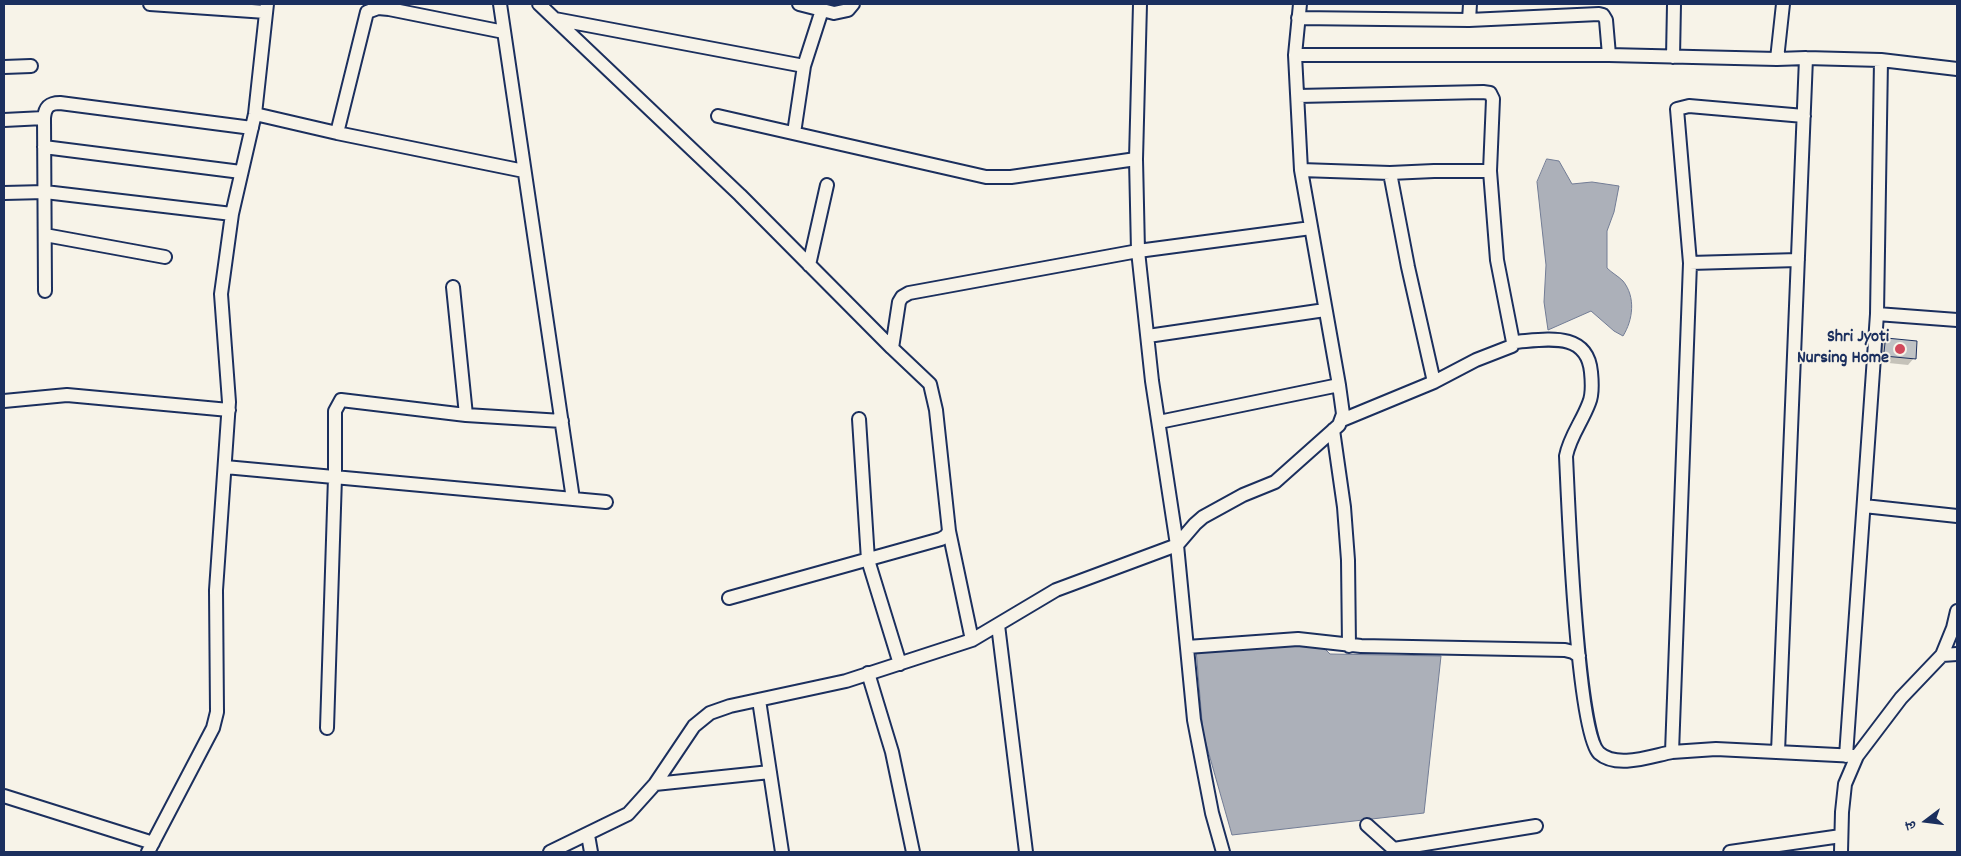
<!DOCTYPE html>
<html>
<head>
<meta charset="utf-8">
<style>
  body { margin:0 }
  #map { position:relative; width:1961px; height:856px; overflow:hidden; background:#f7f3e8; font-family:Dekko,"Playpen Sans Deva",sans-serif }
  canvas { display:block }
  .frame { position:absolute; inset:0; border:5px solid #1b2f5e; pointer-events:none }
  .north { position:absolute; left:1901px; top:796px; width:50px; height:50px; -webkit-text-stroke:4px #f7f3e8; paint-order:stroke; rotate:255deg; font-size:14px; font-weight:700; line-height:20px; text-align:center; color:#1b2f5e }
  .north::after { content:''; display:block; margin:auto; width:18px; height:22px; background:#1b2f5e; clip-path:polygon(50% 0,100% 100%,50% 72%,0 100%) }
</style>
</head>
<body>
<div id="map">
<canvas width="1961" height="856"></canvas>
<div class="frame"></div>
<div class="north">उ</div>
</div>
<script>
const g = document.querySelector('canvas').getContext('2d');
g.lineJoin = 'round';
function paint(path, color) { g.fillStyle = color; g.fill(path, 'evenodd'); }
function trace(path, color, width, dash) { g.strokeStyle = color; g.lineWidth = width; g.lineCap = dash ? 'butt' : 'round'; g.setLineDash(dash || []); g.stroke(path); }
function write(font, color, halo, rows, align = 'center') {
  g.font = font + ' Dekko,sans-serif'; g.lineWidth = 4; g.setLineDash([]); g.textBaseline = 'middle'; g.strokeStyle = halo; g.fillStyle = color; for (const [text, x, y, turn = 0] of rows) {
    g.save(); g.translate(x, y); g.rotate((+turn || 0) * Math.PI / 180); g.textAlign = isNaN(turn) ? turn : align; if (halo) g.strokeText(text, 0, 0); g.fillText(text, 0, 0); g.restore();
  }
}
const water = new Path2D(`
  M1547 159 1559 161 1572 184 1592 182 1619 186 1614 212 1607 231V268C1612 273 1618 276 1623 281 1636 297 1633 320 1623 336L1614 331 1591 311 1548 330 1544 302 1546 265 1537 182Z
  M1319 643 1330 654 1441 656 1424 813 1232 835 1203 733 1196 649Z`);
const shadow = new Path2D(`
  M1886 339 1914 358 1908 365 1879 362 1880 346Z`);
const building = new Path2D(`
  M1886 338 1917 341 1916 359 1884 356Z`);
const minor = new Path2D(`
  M150 4 266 12
  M500 4 573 499
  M539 4 740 195 892 348 930 384 936 410 949 531 972 640
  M799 4 834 13 848 10 853 4
  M1140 4 1136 159 1138 251 1152 381 1177 545 1194 720 1212 813 1223 852
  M1298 18 1469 20 1599 14 1603 15 1606 20 1609 55
  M555 19 804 66
  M1469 20 1470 4
  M1295 55H1609L1777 59 1806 58 1881 60 1957 69
  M1673 57 1674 4
  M1777 59 1783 4
  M4 67 31 66
  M1298 96 1483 92 1490 93 1493 99 1490 171 1497 260 1513 342 1512 346 1476 360 1434 382 1342 420
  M255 114 337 133 524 171
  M718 116 986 177H1011L1136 159
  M1804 116 1689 106 1677 109 1690 263 1672 752 1716 749 1857 756
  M4 120 44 118
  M337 133 367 12 378 8 389 9 504 32
  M794 133 804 66 822 10
  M44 147 241 172
  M1301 170 1390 173 1434 171H1490
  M1390 173 1408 267 1434 382
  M4 193 45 192 232 214
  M45 235 165 257
  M1690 263 1798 260
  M809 265 827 185
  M453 287 466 415
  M45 291 44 118C45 107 49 103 60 103L252 128
  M1877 314 1957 320
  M1148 336 1325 310
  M1513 342C1545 340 1587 330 1591 372 1592 382 1593 394 1589 403 1582 422 1570 436 1566 456 1568 499 1577 733 1599 753 1617 769 1651 756 1672 752
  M892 348 899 302 902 297 909 293 1138 251 1311 228
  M4 401 67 395 229 410
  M859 419 868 560 900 664
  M1159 422 1339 385
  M1333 430 1344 507 1348 560 1349 646
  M225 467 606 502
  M1864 506 1957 516
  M729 598 941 539 946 536 949 531
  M998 625 1026 852
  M1187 647 1298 639 1361 646 1565 650 1573 652 1579 656
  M1942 655 1957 654
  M868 673 892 752 913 852
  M759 700 782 852
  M327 728 335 477V411L341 400 466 415 562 421
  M1778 752 1806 58
  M1846 756 1877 314 1881 60
  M655 784 770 772
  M4 796 153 843
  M1367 825 1397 852
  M588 835 591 852
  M1394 849 1536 826
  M148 852 213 728 217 712 216 590 229 402 221 294 232 214 255 114 267 4
  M550 852 628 814 655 784 694 726 710 713 730 706 846 681 972 640 1056 590 1177 545 1195 524 1203 517 1243 495 1275 482 1339 425 1343 414 1339 385 1301 170 1295 55 1300 4
  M1730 852 1841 836
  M1841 852 1842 812 1845 784 1857 756 1901 698 1942 655 1953 628 1957 611`);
const markers = [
  [1900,349,6,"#d1495b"]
];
const poiNames = [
  ["Shri Jyoti",1889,339],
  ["Nursing Home",1889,360]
];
paint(water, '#acb0b9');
trace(water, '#727c95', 1);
paint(shadow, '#0003');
paint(building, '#c0c3c5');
trace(building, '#1b2f5e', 1);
trace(minor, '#1b2f5e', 16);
trace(minor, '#f7f3e8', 12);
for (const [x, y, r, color] of markers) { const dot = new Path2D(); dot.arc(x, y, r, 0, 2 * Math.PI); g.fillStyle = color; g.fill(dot); trace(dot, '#f7f3e8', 2); }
write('bold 18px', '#1b2f5e', '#f7f3e8', poiNames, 'right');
</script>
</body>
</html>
